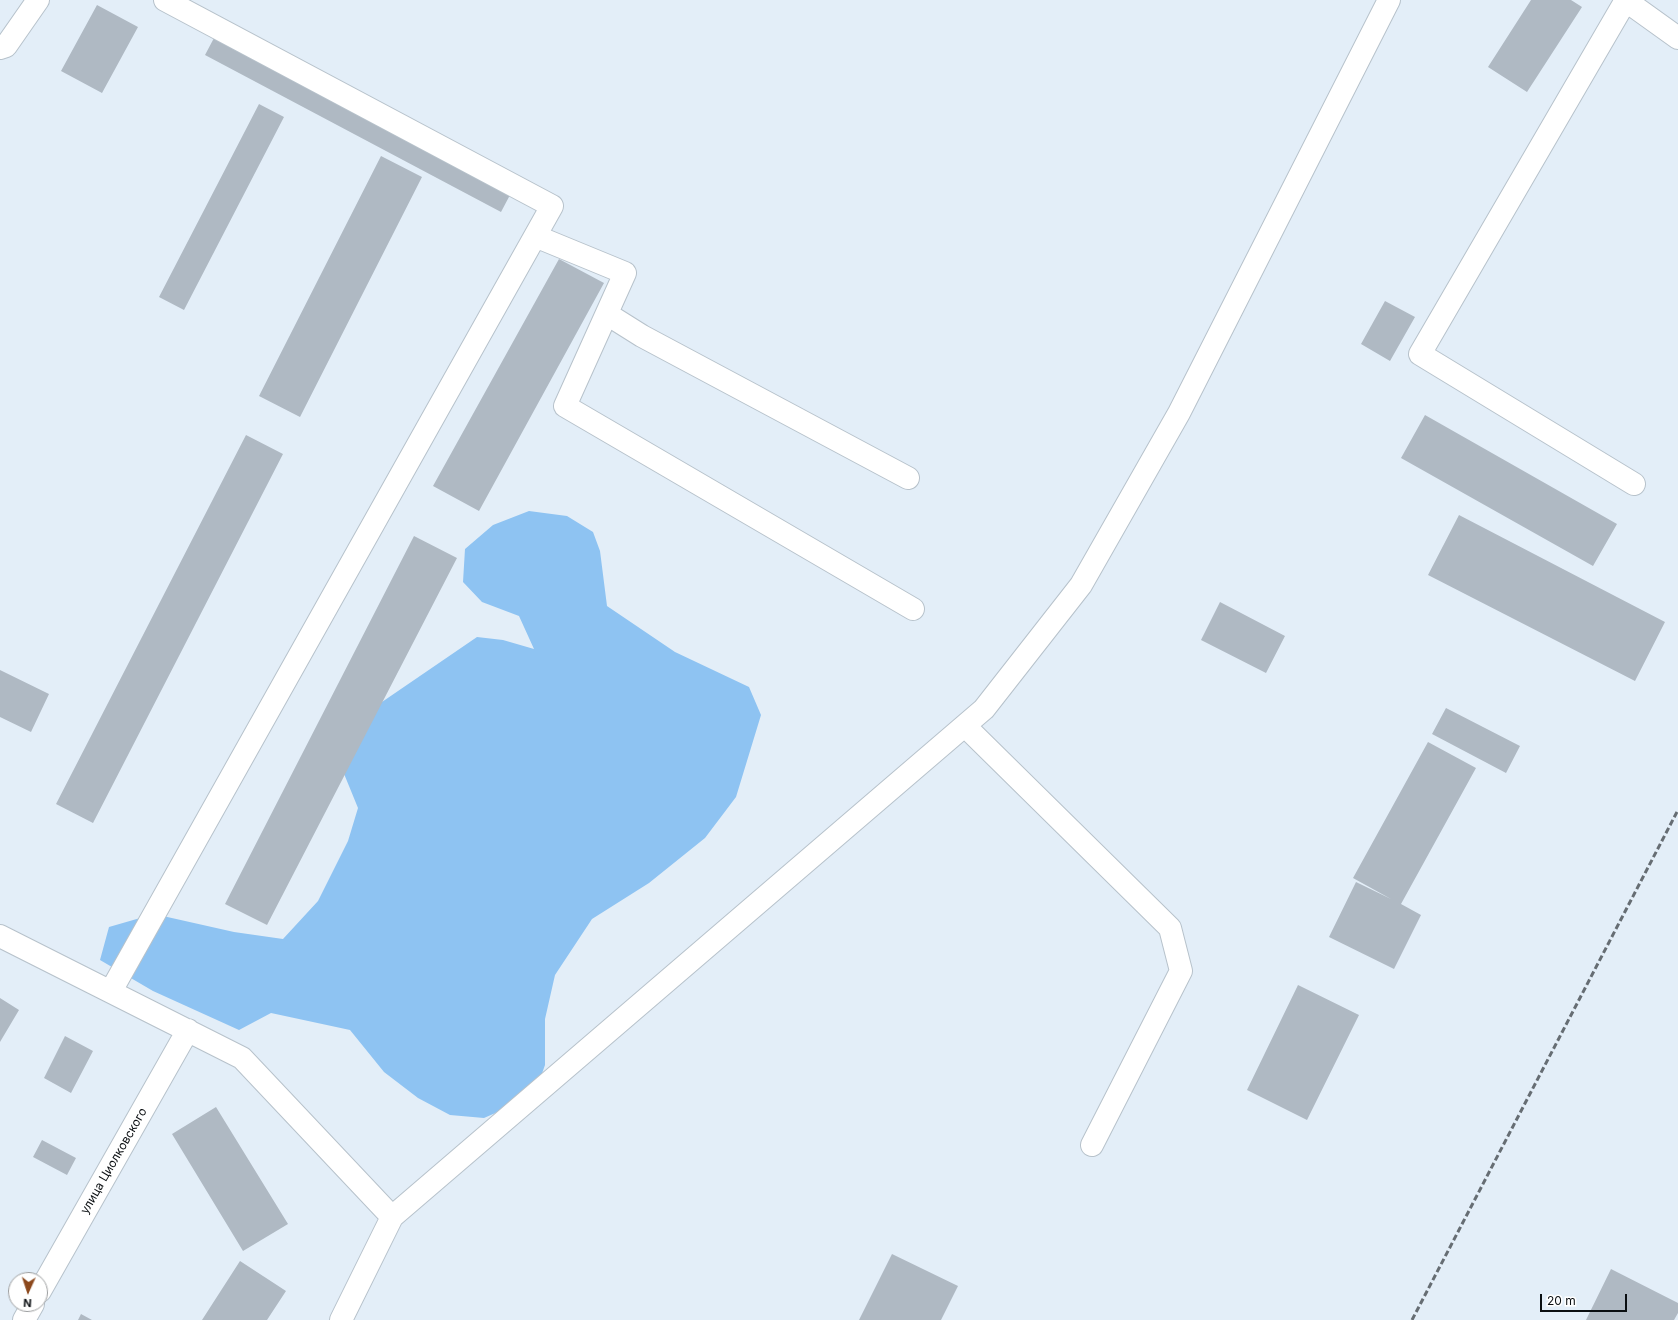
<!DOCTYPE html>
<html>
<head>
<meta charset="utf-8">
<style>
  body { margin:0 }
  #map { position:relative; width:1678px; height:1320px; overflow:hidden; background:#e3eef8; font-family:Inter,sans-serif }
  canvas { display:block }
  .north { position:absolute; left:8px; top:1272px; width:40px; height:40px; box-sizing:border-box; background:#fff; border:1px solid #9d9fa0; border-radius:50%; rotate:183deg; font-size:11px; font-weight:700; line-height:16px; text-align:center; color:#0b0f12 }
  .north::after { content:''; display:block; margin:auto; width:14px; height:18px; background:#8c481c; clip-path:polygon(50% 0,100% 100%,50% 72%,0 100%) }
  .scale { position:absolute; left:1540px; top:1294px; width:87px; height:18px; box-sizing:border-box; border:2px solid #0b0f12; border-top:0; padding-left:5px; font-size:12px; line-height:14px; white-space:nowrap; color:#0b0f12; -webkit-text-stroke:3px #fff; paint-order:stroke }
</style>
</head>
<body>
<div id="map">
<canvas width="1678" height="1320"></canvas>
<div class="north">N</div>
<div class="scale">20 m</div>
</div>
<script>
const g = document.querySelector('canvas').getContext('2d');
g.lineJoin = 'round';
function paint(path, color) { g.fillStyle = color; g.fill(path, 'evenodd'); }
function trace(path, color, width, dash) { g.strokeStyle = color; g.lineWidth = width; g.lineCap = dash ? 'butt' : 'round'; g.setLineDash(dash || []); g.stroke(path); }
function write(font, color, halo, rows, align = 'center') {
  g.font = font + ' Inter,sans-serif'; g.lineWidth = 4; g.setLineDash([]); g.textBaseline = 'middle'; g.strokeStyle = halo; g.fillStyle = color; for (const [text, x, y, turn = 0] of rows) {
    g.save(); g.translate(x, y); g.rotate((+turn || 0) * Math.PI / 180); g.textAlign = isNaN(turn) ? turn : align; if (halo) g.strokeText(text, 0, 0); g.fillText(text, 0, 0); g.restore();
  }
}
const forest = new Path2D(`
  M529 511 567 516 593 532 600 551 607 606 675 652 749 687 761 715 736 797 705 838 649 883 592 919 555 975 545 1019V1065L534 1096 484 1118 450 1115 418 1098 384 1072 350 1030 271 1013 239 1030 153 991 100 960 109 927 154 914 234 932 283 939 318 901 348 841 358 808 340 764 360 717 477 637 503 640 534 649 519 616 482 602 463 582 465 549 493 525Z`);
const building = new Path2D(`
  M1531 0H1571L1582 7 1527 92 1488 67Z
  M97 5 138 27 102 93 61 71Z
  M214 38 510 195 501 212 205 55Z
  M259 104 284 117 184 310 159 297Z
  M381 156 422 177 300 417 259 396Z
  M559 259 604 283 479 511 433 486Z
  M1385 301 1415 317 1390 361 1361 344Z
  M1425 415 1617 524 1593 566 1401 458Z
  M246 435 283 454 93 823 56 804Z
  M1459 515 1665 622 1635 681 1428 575Z
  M414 536 457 558 267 925 225 904Z
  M1220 602 1285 636 1266 673 1201 640Z
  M0 670 49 694 31 732 0 717Z
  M1446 708 1520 746 1506 773 1432 734Z
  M1428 742 1476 768 1401 904 1421 915 1394 969 1329 937 1356 882 1391 899 1353 878Z
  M1298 985 1359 1015 1307 1120 1247 1090Z
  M0 998 19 1010 0 1042Z
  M65 1036 93 1051 71 1093 44 1078Z
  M216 1107 288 1224 243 1251 172 1134Z
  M42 1140 76 1158 67 1175 33 1157Z
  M892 1254 958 1286 941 1320H859Z
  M240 1261 286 1291 267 1320H202Z
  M1611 1269 1678 1303V1313L1674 1320H1586Z
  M81 1314 92 1320H78Z`);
const minor = new Path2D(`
  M1625 0 1678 38
  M1626 0 1420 354 1634 484
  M0 48 6 46 38 0
  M535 236 625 273 565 406 913 609
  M607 314 642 336 908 478
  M965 726 1170 928 1181 971 1092 1145
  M0 936 242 1058 392 1217
  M111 991 552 206 165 0
  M40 1291 188 1030
  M24 1320 33 1304
  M341 1320 392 1217 984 709 1081 585 1179 413 1389 0`);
const rail = new Path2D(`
  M1412 1320 1678 810`);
const streetNames = [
  ["улица Циолковского",114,1161,-60]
];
paint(forest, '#8ec3f2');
paint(building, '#afb9c3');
trace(minor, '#b7c2cb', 24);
trace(minor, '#fff', 22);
trace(rail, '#666d73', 3, [6, 3]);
write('12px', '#0b0f12', '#fff', streetNames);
</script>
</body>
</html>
